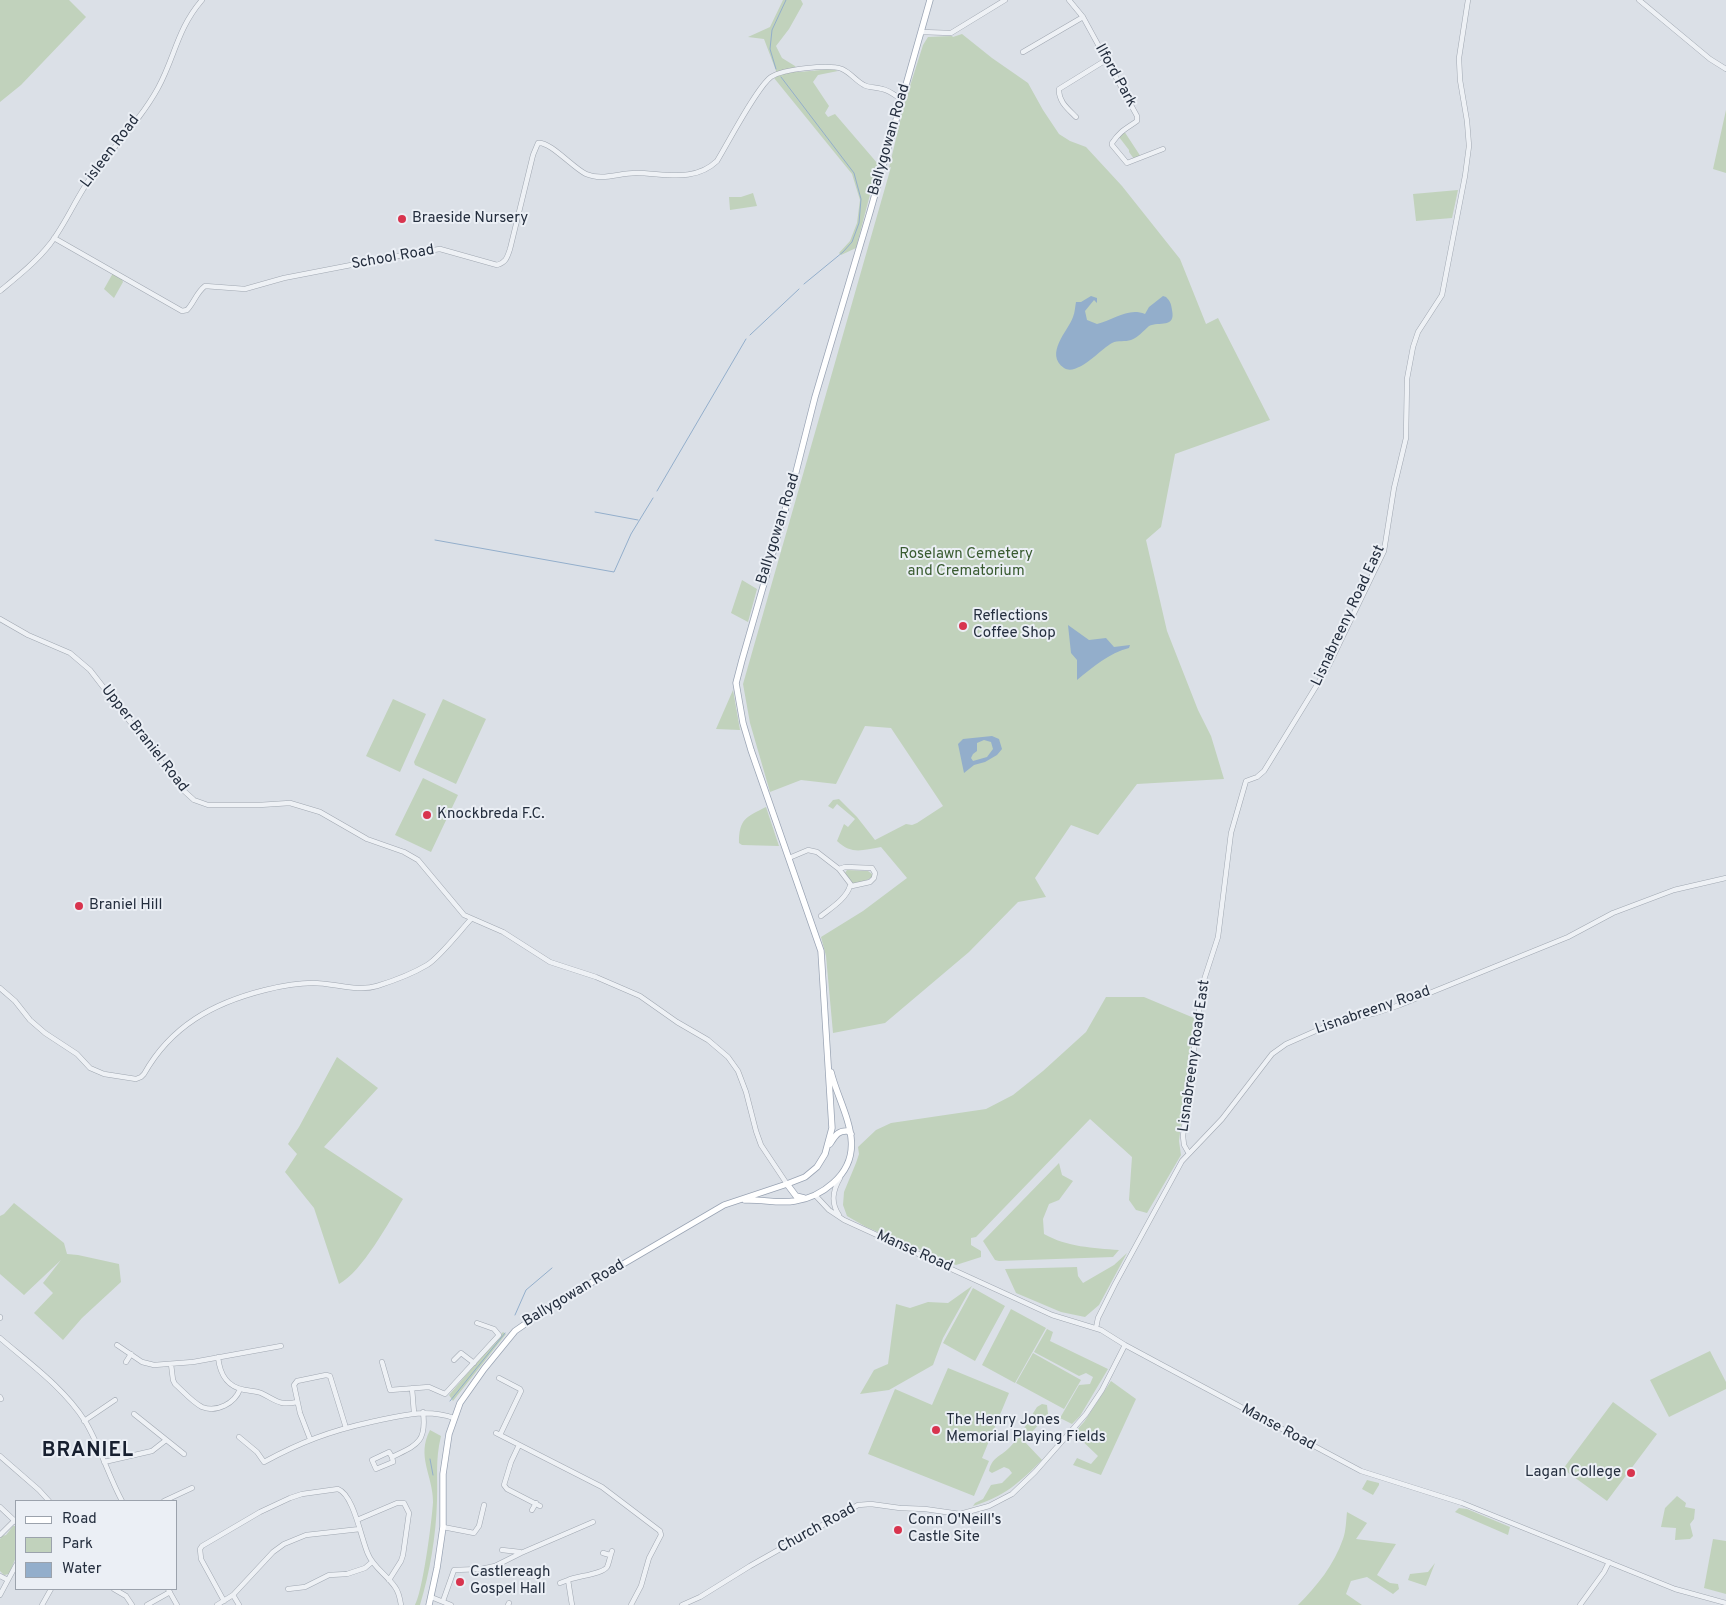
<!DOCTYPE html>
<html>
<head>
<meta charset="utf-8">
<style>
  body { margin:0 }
  #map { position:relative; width:1726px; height:1605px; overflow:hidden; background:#dbe0e7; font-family:Overpass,sans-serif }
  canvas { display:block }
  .legend { position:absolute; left:15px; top:1500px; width:162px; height:90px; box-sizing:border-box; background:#ebeff5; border:1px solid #9ba2ac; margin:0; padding:6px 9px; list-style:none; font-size:15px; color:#242e3e }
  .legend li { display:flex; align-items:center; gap:10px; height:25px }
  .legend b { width:25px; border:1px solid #9ba2ac }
</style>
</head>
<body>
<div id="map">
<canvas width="1726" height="1605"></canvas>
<ul class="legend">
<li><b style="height:6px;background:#fff"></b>Road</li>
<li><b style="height:14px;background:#c1d2bc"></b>Park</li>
<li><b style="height:14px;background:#93aecb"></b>Water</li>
</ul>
</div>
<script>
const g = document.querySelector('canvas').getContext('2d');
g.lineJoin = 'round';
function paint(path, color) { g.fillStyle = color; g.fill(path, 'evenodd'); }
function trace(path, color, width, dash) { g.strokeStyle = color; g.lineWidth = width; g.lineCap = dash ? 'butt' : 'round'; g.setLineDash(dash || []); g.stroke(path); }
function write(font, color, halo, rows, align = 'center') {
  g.font = font + ' Overpass,sans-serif'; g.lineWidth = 4; g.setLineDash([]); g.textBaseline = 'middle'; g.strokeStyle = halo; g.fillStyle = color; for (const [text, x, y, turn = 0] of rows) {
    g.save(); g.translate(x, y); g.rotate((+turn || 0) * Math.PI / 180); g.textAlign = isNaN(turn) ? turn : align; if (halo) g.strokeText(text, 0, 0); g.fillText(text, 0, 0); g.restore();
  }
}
const green = new Path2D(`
  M0 0H69L86 17 21 85 0 102Z
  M783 0H801L803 4 789 29 776 46 782 58 795 66 799 72 832 69 838 71 818 75 813 82 829 106 825 113 828 117 835 114 878 164 856 248 841 255 839 253 850 241 857 223 860 200 852 174 774 78 778 76 764 39 748 37 770 27Z
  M962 34 992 58 1028 83 1043 110 1059 134 1070 141 1086 147 1122 186 1180 259 1206 324 1218 318 1270 420 1175 454 1161 527 1146 540 1167 631 1198 710 1211 736 1224 779 1137 784 1098 835 1071 825 1035 878 1046 897 1018 902 969 952 885 1023 833 1033 826 956 821 937 863 911 907 878 881 847C862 850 852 855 837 841L844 824 848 827 855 819 837 804 833 809 828 806 833 800 839 799 857 817 875 840 906 824 912 825 917 823 943 806 891 728 865 726 836 784 801 780 770 792 750 723 743 684 891 167 889 168 904 105 923 45 928 37 952 36 953 37Z
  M1726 110V173L1713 169Z
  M1124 131 1141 157 1134 159 1129 152V150L1119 137Z
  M1458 190 1452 218 1416 221 1413 194Z
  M753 193 757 206 730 210 729 197H741Z
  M113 273 122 279 123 282 114 298 104 289Z
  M742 580 757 589 748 622 731 613Z
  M733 690 740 730 716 729Z
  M393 699 426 714 400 772 366 756Z
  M443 699 486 719 456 784 415 765 414 762Z
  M423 778 458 795 431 852 395 835Z
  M766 807 779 846 742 845 739 843C739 819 746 817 766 807Z
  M847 870 868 871 872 874V877L865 881 853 885 845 873Z
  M1106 997H1144L1194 1018 1179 1141 1181 1155 1147 1213 1136 1210 1129 1200 1132 1157 1090 1119 976 1237 971 1238V1245L981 1251V1257L956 1265 866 1227 847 1216 843 1205 844 1192 856 1163 859 1154 858 1147 876 1130 891 1123 986 1109 1013 1095 1043 1071 1086 1032Z
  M337 1057 378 1088 324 1147 403 1199C389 1222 362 1272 339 1284L314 1208 285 1172 297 1154 288 1144 299 1127Z
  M1059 1163 1062 1175 1073 1181 1059 1200 1049 1204 1043 1219 1044 1234C1067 1247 1093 1248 1119 1250L1113 1257 999 1261 995 1260 983 1241Z
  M14 1203 64 1243 67 1254 78 1255 119 1264 121 1282 82 1318 63 1340 34 1313 53 1293 43 1283 61 1260 24 1295 0 1274V1216L4 1214Z
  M1127 1253 1099 1305 1085 1317 1061 1312 1016 1293 1005 1269 1077 1267 1078 1276 1083 1283 1114 1265Z
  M972 1286 943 1338 933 1365 889 1390 860 1394 874 1370 888 1364 896 1304 910 1308 928 1302 948 1303Z
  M973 1288 1005 1306 975 1361 943 1343Z
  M1011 1309 1046 1328 1015 1383 982 1365Z
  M1047 1329 1053 1332 1050 1341 1108 1369 1080 1416 1072 1424 1060 1418 1079 1385 1090 1384 1093 1377 1086 1373 1079 1376 1034 1352Z
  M503 1332 506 1334 453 1401 449 1395Z
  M1710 1351 1726 1382V1389L1669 1417 1650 1380Z
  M1033 1353 1081 1380 1064 1409 1016 1383Z
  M948 1368 1009 1393 982 1458 989 1461 974 1496 868 1454 895 1389 932 1405Z
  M1111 1381 1136 1399 1101 1475 1073 1465 1077 1458 1091 1464 1098 1456 1074 1433 1084 1422Z
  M1613 1402 1657 1434 1607 1501 1563 1469Z
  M1042 1404 1047 1405 1048 1414 1024 1441 1042 1460C1020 1482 1004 1497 973 1506L975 1503 983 1499 991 1485 1002 1483 1012 1473 1009 1469 1004 1467 992 1473 989 1471C992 1457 1000 1457 1009 1448 1020 1437 1028 1421 1037 1407Z
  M430 1430 441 1436C435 1461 438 1476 437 1501 436 1536 430 1572 420 1605H415C423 1591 432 1520 433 1502 433 1475 416 1457 430 1430Z
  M1367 1480 1379 1483V1485L1373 1495 1362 1489Z
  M1677 1496 1686 1503 1685 1507 1695 1509 1694 1519 1690 1524 1693 1536 1690 1539 1675 1540 1676 1528 1661 1527 1665 1508Z
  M1459 1508 1467 1509 1510 1527 1508 1535 1455 1512Z
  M1347 1512 1367 1523 1356 1539 1396 1544 1377 1575 1390 1583 1398 1584 1399 1589 1393 1594 1367 1577 1351 1581 1346 1594 1362 1605H1298C1317 1586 1334 1565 1343 1539 1346 1531 1346 1521 1347 1512Z
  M13 1526H16V1557L9 1574 4 1575 0 1571V1539L2 1536 6 1535Z
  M1713 1539 1726 1541V1594L1704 1588Z
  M1435 1563 1426 1586 1408 1580 1410 1574 1428 1572Z`);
const water = new Path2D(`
  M1091 296 1097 298V303L1094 300 1085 311 1087 320 1097 324C1114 320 1128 307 1145 314L1149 307 1163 296 1166 297C1170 301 1171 303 1172 310 1176 329 1159 321 1149 326 1143 331 1139 337 1131 340 1125 342 1118 340 1112 343 1102 348 1077 377 1064 368 1044 354 1068 331 1073 317 1075 312 1075 307 1076 302H1081Z
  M1068 625 1089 640 1106 638 1114 647 1130 645 1129 648C1109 653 1093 667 1077 680V660L1071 653Z
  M992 736 999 739 1002 749 997 755 985 762 974 765 964 773 958 744 963 739ZM984 740 991 742 993 749 987 757 973 761 971 758 973 754 977 751V743Z`);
const stream = new Path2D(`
  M776 69 770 49 772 30 786 0
  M781 77 854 173 861 199 859 223 852 242 843 252 804 284
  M750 335 799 289
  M657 491 746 339
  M595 512 638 520
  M435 540 614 572 631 534 653 498
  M515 1315 526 1290 552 1268
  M450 1401 505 1333
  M430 1459 433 1475`);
const minor = new Path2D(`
  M1069 0 1083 17 1137 116V121C1126 129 1121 130 1112 143V145L1127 163 1163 149
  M1639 0 1710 59 1726 69
  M921 32 951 33 1005 0
  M1023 52 1083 17
  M1076 117C1068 109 1058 101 1059 89L1106 60
  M54 238 182 311 187 310C194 303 196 293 205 286L245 289 284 278 413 253 440 249 497 265C506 262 507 258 510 249L533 155 538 143C550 141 573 168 586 174 602 181 619 173 636 173 664 173 694 183 717 161 728 143 757 87 771 77 783 69 829 64 842 69 851 73 856 81 864 85 869 88 876 87 882 89 889 90 896 96 902 100
  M0 291C17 277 36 262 50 244 67 222 77 195 94 173 115 145 141 119 158 88 175 57 177 29 202 0
  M0 619 28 635 70 653 90 670 183 790 194 800 208 805H259L290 803 320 812 367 839 404 852 418 860 464 915 503 932 550 962 596 977 640 996 677 1022 708 1040 728 1057 738 1071 746 1092 756 1131 761 1145 787 1184
  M789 858 808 850 817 852 839 869 845 867 872 868 875 873 874 878 870 882 852 886 839 869
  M821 916C831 908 846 899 850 886
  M0 988 15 1001 30 1020 45 1033 77 1054 90 1068 104 1074 136 1079 141 1077 144 1074C171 1026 213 1003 265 990 281 986 297 983 313 983 334 983 357 992 377 986 393 981 412 974 427 965 439 958 460 931 471 919
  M1188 1152 1184 1145 1183 1136 1202 986 1218 937 1231 833 1246 781 1257 777 1264 771 1328 667 1384 551 1394 488 1406 438 1407 379 1413 347 1418 332 1442 295 1465 176 1469 146 1467 121 1460 80 1459 58 1468 0
  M815 1195 829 1210 844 1220 1052 1315 1101 1330 1125 1345 1164 1366 1361 1471 1462 1503 1675 1589 1726 1603
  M839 1215C830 1202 833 1190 840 1178
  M0 1317V1318
  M1096 1328 1098 1318 1115 1284 1182 1161 1222 1119 1272 1054 1286 1044 1336 1022 1376 1013 1400 1005 1568 937 1613 913 1674 890 1726 878
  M0 1338C29 1363 64 1388 85 1421 100 1446 108 1475 122 1501
  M117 1345 142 1362 154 1365 193 1362 281 1346
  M218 1357C220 1375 227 1387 245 1390 251 1391 256 1391 261 1393 276 1400 279 1406 297 1402
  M454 1360 461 1353 474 1363
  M126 1362 131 1354
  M382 1362 390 1390 429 1387 445 1394 499 1335 494 1329 477 1323
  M171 1364 173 1380 175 1384C183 1391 192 1402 202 1407 217 1413 235 1403 240 1389
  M499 1378 520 1389 521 1391 500 1435
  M412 1388 414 1413
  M0 1397 1 1399
  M134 1414 184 1454
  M84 1421 115 1400
  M496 1433 602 1487 660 1531 661 1535 649 1558 641 1586 631 1605
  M239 1437 257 1452 264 1462C301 1442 330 1431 371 1422 400 1416 425 1408 454 1418
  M310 1439 300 1413 294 1385 297 1381 326 1375 330 1376 346 1428
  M519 1445 511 1462 504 1485 507 1489 540 1506
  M0 1456 39 1490 49 1501
  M392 1457 393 1462 376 1469 372 1460 389 1452 392 1457C416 1445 427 1443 423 1412
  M104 1462 152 1451 166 1440
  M164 1501 192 1488
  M0 1507 16 1522
  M532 1510 536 1503
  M357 1520 397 1503H404L409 1513 403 1555 401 1561 389 1580
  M443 1527 474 1533 479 1526 484 1505
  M0 1535 15 1520
  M502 1550 520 1552
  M603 1553 610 1555
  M0 1576 8 1580
  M560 1583 568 1580
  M114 1589 126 1596 132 1605
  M168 1589 177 1605
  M288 1589 305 1587 329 1575 347 1574 365 1568 372 1562
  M0 1595 16 1565
  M233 1595 239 1605
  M431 1597 451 1605
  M224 1601 201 1559 200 1549 202 1546 260 1512 290 1498 302 1494 338 1489C354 1495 361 1539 368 1554 373 1567 387 1575 395 1587 399 1592 400 1599 401 1605
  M443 1601 454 1570 481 1569 495 1566 521 1553 593 1522
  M42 1605 51 1589
  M147 1605 170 1592
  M217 1605 233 1595 273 1552 284 1544 306 1535 360 1529
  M508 1605 509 1603
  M572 1605 568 1580C577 1576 603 1574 607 1567 609 1563 610 1556 612 1551
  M682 1605 700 1597 750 1566 858 1505 871 1504 900 1508 925 1509 960 1514 989 1506 1012 1494 1035 1472 1086 1414 1102 1390 1125 1345
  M1580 1605 1604 1572 1609 1562`);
const major = new Path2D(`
  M830 1144C835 1136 838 1130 848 1131L851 1134
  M787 1184 796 1196 804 1198
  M745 1200C762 1199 779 1204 795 1201 809 1199 823 1192 833 1183 871 1150 840 1109 831 1072
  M429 1605 437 1568 443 1527V1474L449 1434 460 1403 484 1369 515 1331 548 1308 724 1205 787 1184 805 1177 817 1167 825 1154 832 1128 821 951 751 750 743 723 736 683 742 660 796 472 815 397 870 212 930 0`);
const markers = [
  [402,219,5,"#d8344e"],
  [963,626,5,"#d8344e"],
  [427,815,5,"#d8344e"],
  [79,906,5,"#d8344e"],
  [936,1430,5,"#d8344e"],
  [1631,1473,5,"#d8344e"],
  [898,1530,5,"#d8344e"],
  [460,1582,5,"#d8344e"]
];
const streetNames = [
  ["Ilford Park",1115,76,61],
  ["Ballygowan Road",890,140,-74],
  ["Lisleen Road",111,152,-53],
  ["School Road",393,258,-10],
  ["Ballygowan Road",779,529,-73],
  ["Lisnabreeny Road East",1349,616,-65],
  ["Upper Braniel Road",144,739,52],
  ["Lisnabreeny Road",1373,1011,-19],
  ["Lisnabreeny Road East",1195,1056,-82],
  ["Manse Road",914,1252,24],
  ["Ballygowan Road",574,1294,-31],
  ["Manse Road",1278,1428,28],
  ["Church Road",817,1529,-29]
];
const poiNames = [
  ["Braeside Nursery",412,219],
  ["Reflections",973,617],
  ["Coffee Shop",973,634],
  ["Knockbreda F.C.",437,815],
  ["Braniel Hill",89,906],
  ["The Henry Jones",946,1421],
  ["Memorial Playing Fields",946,1438],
  ["Lagan College",1621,1473,"right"],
  ["Conn O'Neill's",908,1521],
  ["Castle Site",908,1538],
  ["Castlereagh",470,1573],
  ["Gospel Hall",470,1590]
];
const parkNames = [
  ["Roselawn Cemetery",966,555],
  ["and Crematorium",966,572]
];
const districtNames = [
  ["BRANIEL",88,1452]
];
paint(green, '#c1d2bc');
paint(water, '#93aecb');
trace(stream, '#93aecb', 1);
trace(minor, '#a0a7b1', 5.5);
trace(major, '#9aa4b4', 7);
trace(minor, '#eef1f5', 4.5);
trace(major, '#fff', 5.5);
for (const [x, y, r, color] of markers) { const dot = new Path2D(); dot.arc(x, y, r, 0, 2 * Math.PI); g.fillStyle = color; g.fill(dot); trace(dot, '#ebeff5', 2); }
write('15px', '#242e3e', '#ebeff5', streetNames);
write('15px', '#242e3e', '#ebeff5', poiNames, 'left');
write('15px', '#395b30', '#ebeff5', parkNames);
g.letterSpacing = '1px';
write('bold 20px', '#171f2f', '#ebeff5', districtNames);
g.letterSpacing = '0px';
</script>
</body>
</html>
